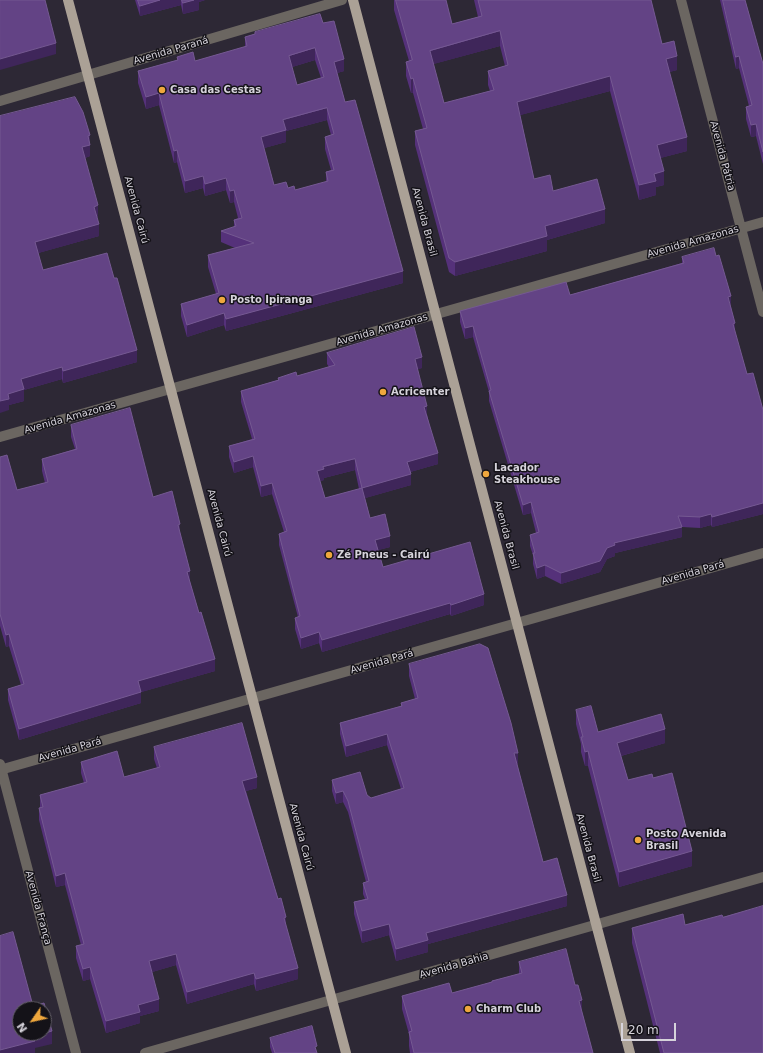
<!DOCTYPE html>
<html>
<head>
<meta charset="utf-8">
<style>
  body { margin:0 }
  #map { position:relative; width:763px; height:1053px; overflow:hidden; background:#2d2835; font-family:"DejaVu Sans",sans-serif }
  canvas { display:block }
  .north { position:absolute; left:12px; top:1001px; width:40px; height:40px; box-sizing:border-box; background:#141218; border:1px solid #625f66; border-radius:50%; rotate:236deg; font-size:11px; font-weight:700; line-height:16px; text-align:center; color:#d6d3db }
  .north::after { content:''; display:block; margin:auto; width:14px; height:18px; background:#efa73d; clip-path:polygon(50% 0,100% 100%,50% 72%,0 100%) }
  .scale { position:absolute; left:621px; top:1023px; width:55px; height:18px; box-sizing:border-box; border:2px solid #d6d3db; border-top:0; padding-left:5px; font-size:12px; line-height:14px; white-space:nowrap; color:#d6d3db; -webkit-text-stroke:3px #141218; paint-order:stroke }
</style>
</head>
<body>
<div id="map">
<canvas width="763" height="1053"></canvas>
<div class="north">N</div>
<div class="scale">20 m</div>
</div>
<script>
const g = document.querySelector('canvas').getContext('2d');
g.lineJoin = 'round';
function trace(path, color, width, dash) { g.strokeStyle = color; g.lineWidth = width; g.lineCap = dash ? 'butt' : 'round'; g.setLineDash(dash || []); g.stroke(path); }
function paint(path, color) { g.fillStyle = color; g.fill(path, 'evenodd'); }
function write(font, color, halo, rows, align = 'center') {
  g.font = font + ' "DejaVu Sans",sans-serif'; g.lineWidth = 3; g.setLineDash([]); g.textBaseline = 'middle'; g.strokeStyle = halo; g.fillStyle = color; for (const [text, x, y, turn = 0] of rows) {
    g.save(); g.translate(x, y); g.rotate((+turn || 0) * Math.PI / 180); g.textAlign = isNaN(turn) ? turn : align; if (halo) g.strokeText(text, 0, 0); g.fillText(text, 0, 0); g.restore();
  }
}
const minor = new Path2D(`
  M681 0 763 312
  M0 101 342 0
  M0 437 763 222
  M0 764 76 1053
  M0 770 763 553
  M145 1053 763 877`);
const major = new Path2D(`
  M68 0 346 1053
  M353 0 630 1053`);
const wall = new Path2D(`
  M135 0H205L199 2V10L183 14 181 5 140 16Z
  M394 0H446L452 24 478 17 474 0H651L662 44 677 70 669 72 687 151 660 158 664 185 656 187V195L639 200 610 91 520 115 534 179 553 191 605 223 547 240V251L455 276 449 272 415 145V131L423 129 413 93H411L406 76V62L409 61 394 10ZM500 46 505 66 488 71V85L490 91 444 103 433 64Z
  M720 0H745L763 64V164L756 136 751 137 746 119V107L749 106 739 68 736 69Z
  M323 23 344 71 337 73 345 102 403 283 226 331 224 325 187 337 181 316V304L216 294 208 267V255L235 248 221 242V231L234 227V220L238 218 234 202 230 203 226 190 205 196 203 188 185 193 177 162 174 163 159 105 146 109 138 83V71L177 60V57L195 61 245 47V37L255 34V32ZM315 60 321 78 297 85 292 67ZM327 120 331 135 325 137V149L331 170 326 172V182L295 190 274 185 264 148 286 142V131Z
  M0 116 90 135V156L85 158 98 217H97L99 236 38 253 43 270 137 362 63 383 62 379 24 390V401L9 405V410Z
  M682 257 731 307 735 334 747 374 763 410V514L712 527 711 525 700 528 682 527V537L615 553V556L607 559 600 572 561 584 545 576 537 579 533 564V555L530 546V535L536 533 531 513 523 515 489 401V392L473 337 465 339 460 322V311L570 295 682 263Z
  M327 353 422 368 417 369 438 464 410 472 411 485 365 498 370 518 390 547 378 550 383 567 484 605 451 616 450 614 322 652 319 643 301 649 295 629V618L298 617 279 545V534L284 532 272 494 261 497 253 467 234 473 229 457V446L252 439 241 402V391L278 380V378L297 376 329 367 327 364ZM355 470 359 489 325 498 320 481 324 480V478Z
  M71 425 153 497 180 532 190 582 215 671 141 692V703L19 740 8 700V689L21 685 9 646 6 647 0 626V457L17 490 45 483 42 471V459L75 449 71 437Z
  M409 664 518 764H517L543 862 567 906 428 944V952L396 961 389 935 362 943 354 914V902L365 899 363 894V883L366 882 348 812 343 802 336 804 332 791V780L371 798 401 789 387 745 346 757 340 734V723L401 706V703L415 699 409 676Z
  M576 710 598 732 665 743 621 756 628 780 653 778 692 866 619 887 588 766H585L581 752V744L576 724Z
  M154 747 257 788 246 791 286 926 298 979 256 991 254 984 187 1004 176 965 152 972 159 1011 140 1016V1023L106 1033 90 979 83 981 76 958V946L81 945 65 885 56 887 39 820V808H40V795L84 783 81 773V762L124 777 157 768 154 759Z
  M723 917 763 1053H660L632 943V928L685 925Z
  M519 962 582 1012 593 1053H410L409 1046V1034L402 1009V996L452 993 492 982V981L519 974Z
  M270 1038 317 1053H272L270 1047Z`);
const shadedWall = new Path2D(`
  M160 0H181V5L140 16V6Z
  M194 0H205L199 2V10L183 14V3Z
  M500 31V46L430 65V51Z
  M56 43V54L0 70V59Z
  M315 48V60L289 68V56Z
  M677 56V70L666 73V59Z
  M739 56V68L736 69V57Z
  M344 59V71L334 74V62Z
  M610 76V91L517 116V102Z
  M413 78V93H411V79Z
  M159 93V105L146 109V97Z
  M327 108V120L286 131V142L261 149V137L283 120Z
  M756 124V136L751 137V125Z
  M90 135V156L82 159V147L88 136Z
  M687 137V151L657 159V145Z
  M177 150V162L174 163V151Z
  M664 171V185L656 187V195L639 200V185L654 174Z
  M203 176V188L185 193V181Z
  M226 178V190L205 196V184Z
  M234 190V202L230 203V191Z
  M98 205V217L94 218V207Z
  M605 209V223L547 240V251L455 276V262L545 226Z
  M99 224V236L35 254V242Z
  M403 271V283L226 331V319Z
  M731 296V307L728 297Z
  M224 313V325L187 337V325Z
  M735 323V334L733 324Z
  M473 326V337L465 339V328Z
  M137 350V362L63 383V371Z
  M422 357V368L415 370V359Z
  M62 367V379L24 390V401L9 405V410L0 413V401L21 379Z
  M427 406V417L424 407Z
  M438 453V464L407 473V462Z
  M253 456V467L234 473V462Z
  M355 459V470L324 478V480L317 482V471L323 467Z
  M411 474V485L362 499V488Z
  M272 483V494L261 497V486Z
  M531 502V513L523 515V505Z
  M763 503V514L712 527V517Z
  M711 514V525L700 528V517Z
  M180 524V536L178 525Z
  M682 527V537L615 553V556L607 559 600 572 561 584V573L607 548 614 543Z
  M390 536V547L375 551V540Z
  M545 565V576L537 579V568Z
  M190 571V582L187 572Z
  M484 594V605L451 616V605Z
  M450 603V614L322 652V640Z
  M319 632V643L301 649V638Z
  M9 634V646L6 647V635Z
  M215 659V671L138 693V681Z
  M141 692V703L19 740V729Z
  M665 729V743L617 757V743Z
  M387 734V745L346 757V746Z
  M588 751V766H585V752Z
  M514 753H518V764L514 765Z
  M257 777V788L242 792V781Z
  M343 791V802L336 804V793Z
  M692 851V866L619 887V872Z
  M65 873V885L56 887V876Z
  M567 895V906L428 944V952L396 961V949L426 933Z
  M286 917V929L284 918Z
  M389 924V935L362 943V931Z
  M176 954V965L149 973V961Z
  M90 967V979L83 981V969Z
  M298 968V979L256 991V979Z
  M254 973V984L187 1004V992Z
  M159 999V1011L140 1016V1023L106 1033V1021L138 1005Z
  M582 1000V1014L579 1001Z
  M52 1031V1044L35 1048V1053H0V1050L34 1036Z`);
const building = new Path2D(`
  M0 0H45L56 43 0 59Z
  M138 0H160L140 6Z
  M182 0H194L183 3Z
  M396 0H446L452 24 482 16 478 0H651L662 44 674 41 677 56 666 59 687 137 657 145 664 171 654 174 656 181 639 185 610 76 517 102 534 179 550 175 553 191 597 179 605 209 545 226 547 236 455 262 449 258 415 131 427 128 413 78 411 79 406 62 412 60ZM500 31 508 65 488 71 494 90 444 103 430 51Z
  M723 0H745L763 64V152L756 124 751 125 746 107 752 105 739 56 736 57Z
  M320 14 323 23 334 21 344 59 334 62 345 102 355 100 403 271 226 319 224 313 187 325 181 304 219 293 208 255 254 243 221 231 236 226 234 220 242 218 234 190 230 191 226 178 205 184 203 176 185 181 177 150 174 151 159 93 146 97 138 71 178 60 177 57 193 52 195 61 247 46 245 37 255 34V32ZM315 48 324 77 297 85 289 56ZM327 108 334 134 325 137 334 170 326 172 328 181 295 190 294 186 288 188 286 182 274 185 261 137 286 130 283 120Z
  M75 97 83 112 90 135 88 136 90 145 82 147 98 205 94 207 99 224 35 242 43 270 107 253 114 278H117L137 350 63 371 62 367 21 379 24 389 8 394 9 399 0 401V116Z
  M714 248 716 256 719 255 731 296 728 297 735 323 733 324 747 374 753 373 763 410V503L712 517 711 514 700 517 678 516 682 527 614 543 615 545 607 548 600 561 561 573 545 565 537 568 533 553H535L530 535 539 532 531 502 523 505 489 391 491 390 473 326 465 328 460 311 566 282 570 295 684 263 682 257Z
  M414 327 422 357 415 359 427 406 424 407 438 453 407 462 411 474 362 488 370 518 385 514 390 536 375 540 383 567 470 542 484 594 451 605 450 603 322 640 319 632 301 638 295 618 300 616 279 534 287 531 272 483 261 486 253 456 234 462 229 446 255 439 241 391 279 380 278 378 296 372 297 376 335 365 327 353ZM355 459 362 488 325 498 317 471 324 469 323 467Z
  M130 408 153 497 172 491 180 524 178 525 190 571 187 572 199 613 201 612 215 659 138 681 141 692 19 729 8 689 24 684 9 634 6 635 0 614V457L7 455 17 490 48 482 42 459 77 449 71 425Z
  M480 644 488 648 511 723 518 753H514L543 862 557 858 567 895 426 933 428 940 396 949 389 924 362 931 354 902 368 899 363 883 369 881 348 801 343 791 336 793 332 780 360 772 367 795 371 798 404 788 387 734 346 746 340 723 402 706 401 703 418 698 409 664Z
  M591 706 598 732 661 714 665 729 617 743 628 780 652 774 653 778 672 773 692 851 619 872 588 751 585 752 581 737H583L576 710Z
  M242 723 257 777 242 781 278 899 281 898 286 917 284 918 298 968 256 979 254 973 187 992 176 954 149 961 159 999 138 1005 140 1012 106 1021 90 967 83 969 76 946 84 944 65 873 56 876 39 808 43 807 40 795 87 782 81 762 117 751 124 777 160 767 154 747Z
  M763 906V1053H664L632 928 683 914 685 925 722 915 723 917Z
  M13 932 33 1006 44 1003 52 1031 34 1036 35 1041 0 1050V936ZM20 1009H44V1033H20Z
  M566 949 575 985H578L582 1000 579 1001 593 1053H414L409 1032 412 1031 402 996 449 983 452 993 492 982V981L522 973 519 962Z
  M312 1026 317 1046 315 1047 317 1053H275L270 1038Z`);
const markers = [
  [162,90,4,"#efa73d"],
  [222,300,4,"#efa73d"],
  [383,392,4,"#efa73d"],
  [486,474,4,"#efa73d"],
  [329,555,4,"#efa73d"],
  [638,840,4,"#efa73d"],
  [468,1009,4,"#efa73d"]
];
const streetNames = [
  ["Avenida Paraná",171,51,-16],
  ["Avenida Pátria",722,156,75],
  ["Avenida Cairú",136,210,75],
  ["Avenida Brasil",424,222,75],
  ["Avenida Amazonas",693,242,-16],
  ["Avenida Amazonas",382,330,-16],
  ["Avenida Amazonas",70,418,-16],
  ["Avenida Cairú",219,523,75],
  ["Avenida Brasil",506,535,75],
  ["Avenida Pará",693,573,-16],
  ["Avenida Pará",382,662,-16],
  ["Avenida Pará",70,750,-16],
  ["Avenida Cairú",301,837,75],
  ["Avenida Brasil",588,848,75],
  ["Avenida França",38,908,75],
  ["Avenida Bahia",454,966,-16]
];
const poiNames = [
  ["Casa das Cestas",170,90],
  ["Posto Ipiranga",230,300],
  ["Acricenter",391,392],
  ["Lacador",494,468],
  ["Steakhouse",494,480],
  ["Zé Pneus - Cairú",337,555],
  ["Posto Avenida",646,834],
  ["Brasil",646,846],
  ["Charm Club",476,1009]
];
trace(minor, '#6b6661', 10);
trace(major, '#aba196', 10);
paint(wall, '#55317a');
paint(shadedWall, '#3f265a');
paint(building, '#634385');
trace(building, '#755992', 1);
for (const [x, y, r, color] of markers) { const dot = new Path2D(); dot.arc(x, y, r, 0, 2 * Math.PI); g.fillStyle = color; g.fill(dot); trace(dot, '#141218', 1.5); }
write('10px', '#d6d3db', '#141218', streetNames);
write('bold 10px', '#d6d3db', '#141218', poiNames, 'left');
</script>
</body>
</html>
